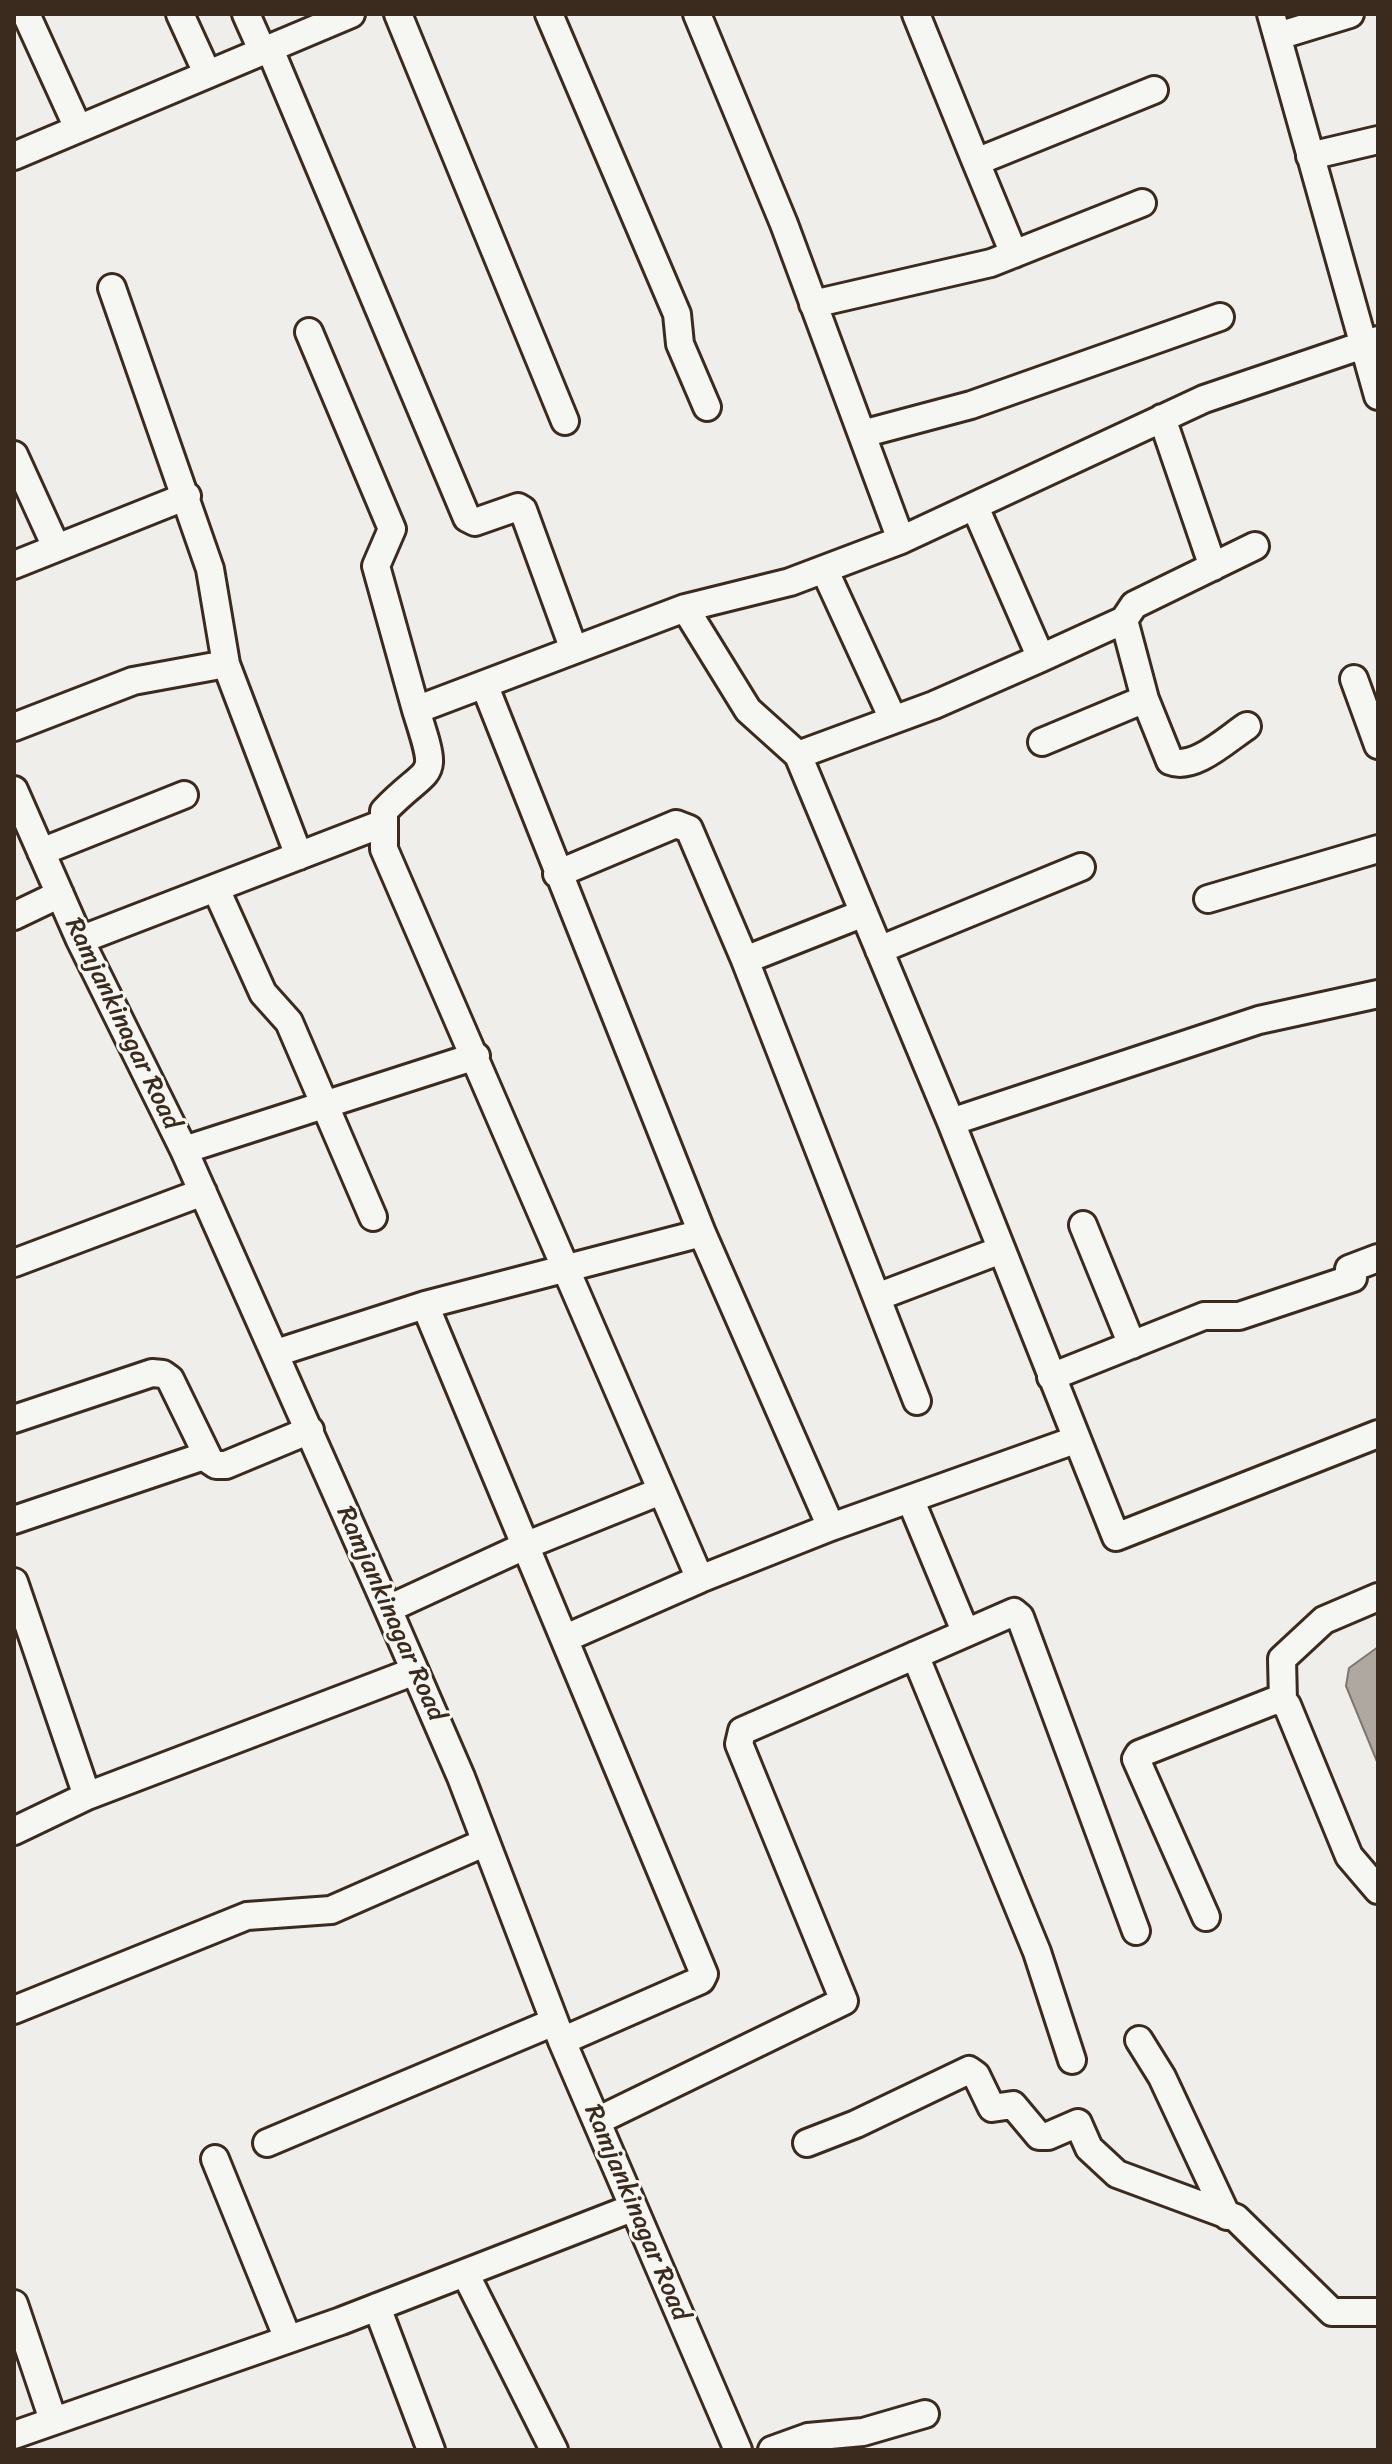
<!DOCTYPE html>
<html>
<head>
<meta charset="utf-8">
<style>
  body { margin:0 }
  #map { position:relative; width:1392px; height:2464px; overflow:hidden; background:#efeeea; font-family:Sriracha,sans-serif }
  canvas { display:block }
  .frame { position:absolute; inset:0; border:16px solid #3b2a1e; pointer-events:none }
</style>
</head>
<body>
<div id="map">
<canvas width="1392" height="2464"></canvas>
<div class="frame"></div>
</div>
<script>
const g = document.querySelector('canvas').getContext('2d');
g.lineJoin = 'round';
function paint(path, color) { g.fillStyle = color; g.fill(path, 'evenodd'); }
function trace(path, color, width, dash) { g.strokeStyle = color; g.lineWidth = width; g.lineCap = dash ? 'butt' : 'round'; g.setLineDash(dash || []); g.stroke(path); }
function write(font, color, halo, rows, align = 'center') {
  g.font = font + ' Sriracha,sans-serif'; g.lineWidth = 6; g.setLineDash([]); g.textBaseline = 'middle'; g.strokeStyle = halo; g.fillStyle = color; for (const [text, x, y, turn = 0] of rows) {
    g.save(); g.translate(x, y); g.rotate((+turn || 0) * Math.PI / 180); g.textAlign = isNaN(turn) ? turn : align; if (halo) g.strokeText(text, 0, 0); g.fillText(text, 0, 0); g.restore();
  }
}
const water = new Path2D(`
  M1378 1647V1764L1346 1686 1349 1668Z`);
const minor = new Path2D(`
  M26 14 78 128
  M180 14 207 73
  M246 14 262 50
  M398 14 565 421
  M549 14 677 314 680 344 707 407
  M697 14 784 224 901 540
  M916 14 976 162 1154 90
  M1271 14 1378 396
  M1278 36 1350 14
  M269 47 467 518 475 522 518 507 523 510 574 650
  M14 156 351 14
  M1310 156 1378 140
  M976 162 1014 254
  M112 288 210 569 226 664 299 856
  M813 304 991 263 1142 203
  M309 332 392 529 376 566 416 710 685 608 748 710 798 755 951 1122 1116 1537 1378 1434
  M1162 418 1213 567
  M862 434 971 405 1220 317
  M14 455 56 547
  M975 507 1041 658
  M14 565 187 496
  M824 569 893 719
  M685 608 790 582 901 540 1204 399 1378 340
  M1124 620 1145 699 1170 761C1194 771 1227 739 1247 726
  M1354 679 1378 745
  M484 684 702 1233 831 1527
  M416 710C440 785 432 761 384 811V849L700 1579
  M14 727 133 681 226 664
  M1042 742 1145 699
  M798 755 934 705 1041 658 1124 620 1134 605 1255 546
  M14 790 80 940 184 1150 388 1609 461 1777 562 2041 738 2450
  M41 852 184 795
  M557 874 676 824 689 829 745 960 917 1401
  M216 889 263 993 289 1022 373 1217
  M1208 899 1378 849
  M14 916 60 894
  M80 940 384 823
  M879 950 1081 867
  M745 960 864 913
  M951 1122 1259 1020 1378 994
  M184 1150 476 1056
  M1083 1225 1132 1345
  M14 1263 203 1192
  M1349 1269 1378 1258
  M877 1297 1001 1250
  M425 1305 704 1974 701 1980 562 2041
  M276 1353 425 1305 702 1233
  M1051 1377 1204 1316H1239L1353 1278
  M14 1419 152 1373 163 1374 170 1379 210 1461 216 1465H226L310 1430
  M911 1501 965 1631
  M14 1520 207 1455
  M14 1582 87 1796
  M388 1609 527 1545 661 1491
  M566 1638 700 1579 831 1527 1075 1440
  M915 1655 1037 1952 1072 2060
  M1283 1701 1282 1659 1324 1620 1378 1597
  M14 1831 87 1796 415 1671
  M1206 1917 1136 1759 1139 1754 1276 1700 1287 1705 1349 1856 1378 1890
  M14 2010 247 1916 331 1910 486 1842
  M1139 2040 1162 2077 1227 2216
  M597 2121 844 2001 739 1744 742 1731 1014 1612 1020 1617 1136 1931
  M267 2143 554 2022
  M807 2143 856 2124 969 2070 976 2075 992 2108 1013 2105 1039 2136H1048L1078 2123 1089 2148 1117 2174 1236 2218 1332 2312H1378
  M215 2159 288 2339
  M465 2273 554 2450
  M14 2304 53 2420
  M377 2307 431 2450
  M14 2435 341 2321 632 2208
  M772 2450 808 2437 863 2432 925 2414`);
const streetNames = [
  ["Ramjankinagar Road",122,1024,64],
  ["Ramjankinagar Road",390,1614,66],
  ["Ramjankinagar Road",636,2213,67]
];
paint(water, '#afa8a1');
trace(water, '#81766d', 2);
trace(minor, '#3b2a1e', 32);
trace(minor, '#f6f6f2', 26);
write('26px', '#3b2a1e', '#f6f6f2', streetNames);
</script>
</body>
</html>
